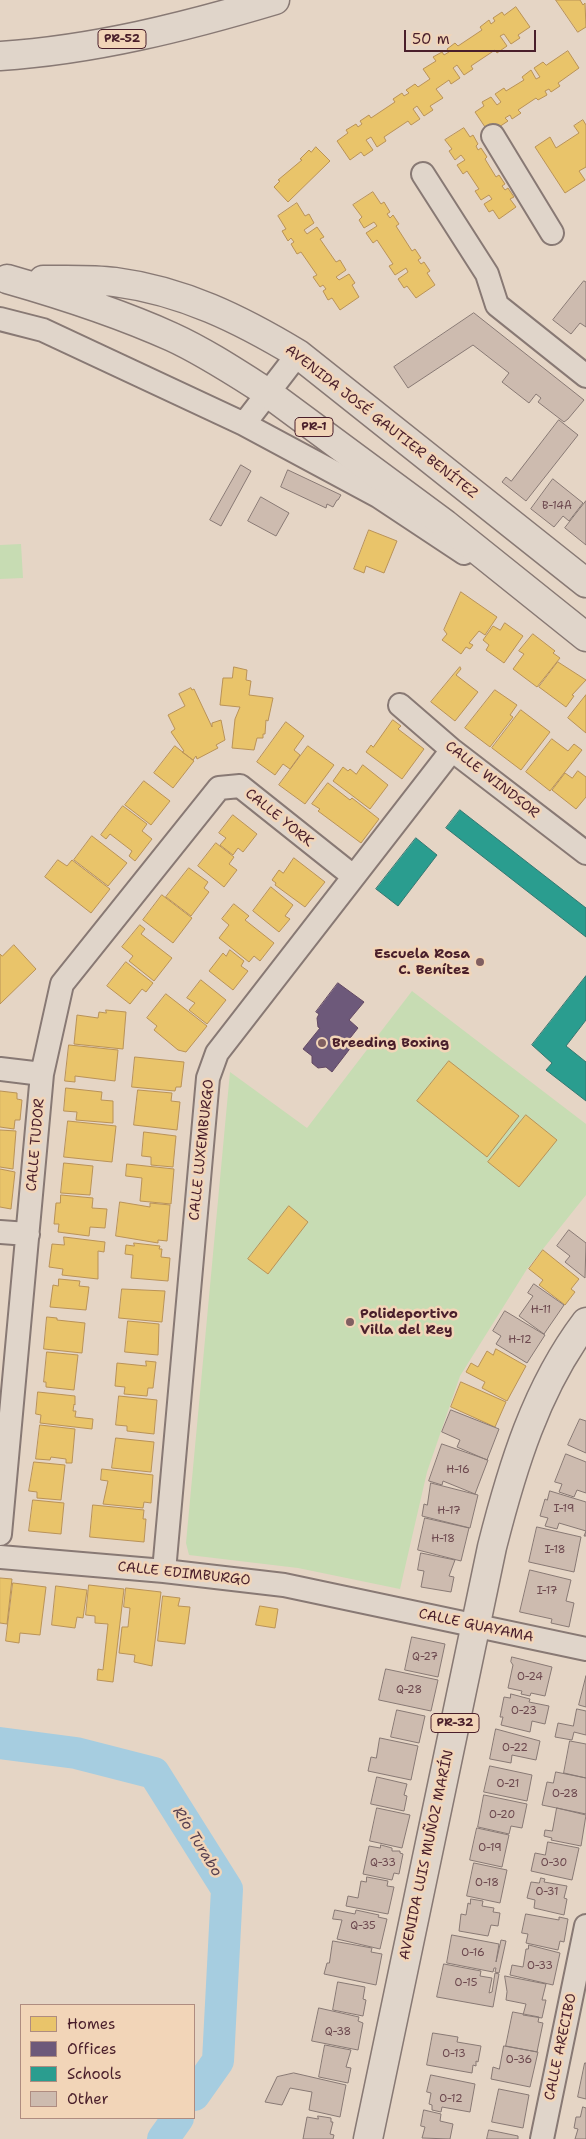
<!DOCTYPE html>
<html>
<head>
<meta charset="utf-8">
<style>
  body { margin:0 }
  #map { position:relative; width:586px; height:2139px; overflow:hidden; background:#e5d5c5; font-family:"Shantell Sans",sans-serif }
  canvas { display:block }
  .legend { position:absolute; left:20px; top:2004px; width:175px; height:115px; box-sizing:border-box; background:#f2d5b8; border:1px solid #af8c80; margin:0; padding:6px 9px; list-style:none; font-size:15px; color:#4a1f2b }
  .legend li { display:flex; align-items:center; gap:10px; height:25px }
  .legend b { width:25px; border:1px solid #af8c80 }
  .scale { position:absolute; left:404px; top:30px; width:132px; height:22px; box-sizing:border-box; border:2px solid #4a1f2b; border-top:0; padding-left:6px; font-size:15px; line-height:18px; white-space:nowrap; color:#4a1f2b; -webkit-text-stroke:4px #f2d5b8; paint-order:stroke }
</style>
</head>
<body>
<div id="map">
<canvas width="586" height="2139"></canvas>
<ul class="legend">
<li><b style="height:14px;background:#e9c46a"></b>Homes</li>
<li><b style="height:14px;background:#6d597a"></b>Offices</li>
<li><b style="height:14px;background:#2a9d8f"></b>Schools</li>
<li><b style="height:14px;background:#cdbbaf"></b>Other</li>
</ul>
<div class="scale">50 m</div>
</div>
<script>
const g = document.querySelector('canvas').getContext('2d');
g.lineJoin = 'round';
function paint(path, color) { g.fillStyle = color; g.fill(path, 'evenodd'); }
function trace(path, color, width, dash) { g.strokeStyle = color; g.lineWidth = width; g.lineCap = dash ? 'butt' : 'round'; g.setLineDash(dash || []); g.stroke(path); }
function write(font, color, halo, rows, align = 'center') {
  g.font = font + ' "Shantell Sans",sans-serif'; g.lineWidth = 5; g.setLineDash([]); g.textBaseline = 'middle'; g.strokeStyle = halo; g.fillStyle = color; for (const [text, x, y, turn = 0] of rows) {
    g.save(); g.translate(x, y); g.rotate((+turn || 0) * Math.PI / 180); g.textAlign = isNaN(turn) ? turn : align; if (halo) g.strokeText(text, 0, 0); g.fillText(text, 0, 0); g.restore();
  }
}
const green = new Path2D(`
  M21 544 23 578 0 579V545Z
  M412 991 586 1124V1195L527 1269 460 1376 427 1472 400 1589 298 1568 189 1555 186 1543 230 1072 307 1128Z`);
const homes = new Path2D(`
  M556 0H580L583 5 585 3 586 27 578 32Z
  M516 7 530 27 518 35 520 38 511 44 504 34 500 36 507 46 497 53 495 50 471 66 473 69 464 75 457 65 453 68 460 78 451 84 449 80 436 89 443 98 430 106 433 110 424 116 417 106 413 109 420 119 411 125 408 121 384 137 386 141 377 147 371 137 366 140 373 150 364 156 361 152 350 160 337 141 348 133 346 130 356 124 358 127 362 124 360 121 369 115 371 118 395 102 393 99 402 93 404 96 409 93 406 90 415 84 418 87 430 79 423 69 436 61 433 57 442 52 444 55 449 52 447 49 455 43 458 46 482 30 480 27 489 20 491 24 495 21 493 18 502 12 504 15Z
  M568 51 579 68 558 83 560 86 551 92 549 89 545 91 547 95 538 100 536 98 518 110 521 113 512 119 510 115 505 118 508 121 499 127 496 124 487 130 475 112 484 106 482 102 491 97 497 105 501 102 495 94 504 88 506 91 524 80 522 77 531 70 536 79 540 77 534 68 543 62 546 65Z
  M583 120 586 125V167L579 171 585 180 565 193 535 147 550 137 556 148 579 133 574 126Z
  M464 128 470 137 473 135 478 144 476 146 478 150 481 148 487 157 485 159 496 177 499 175 505 184 502 186 505 190 508 188 514 197 510 199 516 207 499 219 493 210 489 212 484 204 492 199 489 195 481 200 475 191 479 189 467 171 463 174 457 165 465 160 461 155 455 160 449 151 452 149 445 140Z
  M316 147 330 161 288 202 274 187 280 181 278 180 302 160 300 159 309 150 311 152Z
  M373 192 381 204 384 202 390 212 387 214 390 218 393 215 399 224 396 226 412 251 415 249 421 258 418 260 421 264 424 262 430 271 427 273 435 285 416 298 407 286 404 288 398 279 408 272 406 268 395 275 389 266 393 264 377 240 373 243 366 233 377 226 374 222 364 228 359 220 362 217 353 205Z
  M297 203 305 216 309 214 314 223 304 230 307 234 317 227 324 237 320 239 336 262 340 260 346 270 336 277 339 280 349 274 355 283 352 285 359 297 340 310 332 298 328 300 323 291 326 289 323 285 320 287 313 277 317 275 301 252 297 254 291 244 294 242 291 238 288 241 282 231 286 229 278 216Z
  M369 530 397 541 384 573 366 566 364 573 354 569Z
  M461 592 497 617 485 635 479 631 469 643 473 645 470 649 466 647 461 654 442 640 447 634 444 630Z
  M505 623 523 636 504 663 486 650 489 645 483 640 493 626 500 630Z
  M533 634 555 651 553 653 560 658 537 687 513 669 524 654 519 651Z
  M558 662 586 680 572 695 574 696 566 707 539 687Z
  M234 667 247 670 246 680 251 681 249 695 273 698 268 721 266 720 265 734H263V738H257L254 750 232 748 235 719 240 707 220 705 223 678H232Z
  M460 667 461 669 456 675 478 692 455 721 431 702Z
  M191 688 192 690 194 689 212 727V723L221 720 225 740 216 745 218 748 197 759 196 756 193 760 182 752 184 751 171 732 175 729 168 715 185 706 179 694Z
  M495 690 517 705 510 715 513 717 490 747 465 728Z
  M586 695V733L568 718Z
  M521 710 550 732 521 770 492 748Z
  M393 720 401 726 398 729 424 749 402 779 366 752 371 745 373 747Z
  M286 722 304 736 294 750 300 755 290 769 283 764 275 775 257 762Z
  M552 739 568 751 574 744 582 750 550 791 526 772Z
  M175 746 194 761 173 788 154 773Z
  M308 746 334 765 305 804 279 785Z
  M363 765 388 785 370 809 333 781 343 767 348 771 350 769 356 774Z
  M578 771 586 777V797L576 809 552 790 565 773 572 778Z
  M144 781 170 801 151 825 125 805Z
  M328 783 350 800 352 798 379 819 361 843 318 811 320 809 312 804Z
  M123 806 147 824 142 831 152 839 135 861 129 856 132 851 110 834 106 839 101 835Z
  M233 815 257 834 243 852 238 848 233 855 220 845 226 838 219 833Z
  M92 836 127 863 108 886 74 860Z
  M216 843 234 857 229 864 237 870 224 887 198 866Z
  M294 858 325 882 305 907 275 885 276 883 272 880 279 870 283 873Z
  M58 860 67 866 72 860 110 889 91 913 45 877Z
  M189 868 208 882 204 888 209 892 191 916 166 897Z
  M271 887 293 905 285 916 290 919 279 932 253 911Z
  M162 895 192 918 173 943 143 920Z
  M234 904 249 916 245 920 274 943 260 961 254 956 249 962 219 938 229 925 222 919Z
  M140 925 145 929 141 934 172 958 154 981 129 961 133 956 122 947Z
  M14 945 36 969 0 1004V954L2 956Z
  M230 950 244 961 241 966 248 971 233 990 209 971 223 953 226 956Z
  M126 962 153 983 146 992 142 989 130 1004 107 986Z
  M201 980 226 1000 207 1024 189 1010 195 1003 187 998Z
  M166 994 207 1026 186 1052 178 1050 154 1030 157 1026 147 1018Z
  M106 1010 126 1012 123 1049 74 1044 77 1015 98 1018 99 1012 106 1013Z
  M69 1045 118 1050 115 1081 75 1076V1082L65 1081Z
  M135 1057 184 1062 181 1087H176L175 1091 132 1087Z
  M449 1061 519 1116 487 1157 417 1101Z
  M66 1088 102 1092 101 1100 113 1101V1123L76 1120 77 1112 64 1111Z
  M138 1090 172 1093 171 1101 180 1102 177 1130 134 1125Z
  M0 1091 17 1093V1099L22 1100 20 1120H15L14 1129 0 1127Z
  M526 1115 557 1140 519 1187 488 1162Z
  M68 1121 116 1126 112 1162 64 1157Z
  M0 1130 16 1131 13 1169 0 1167Z
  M144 1132 176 1136 173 1167 151 1165V1157L142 1156Z
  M64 1163 93 1166 90 1195 61 1193Z
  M127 1164 174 1169 171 1204 140 1201 142 1178 126 1176Z
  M0 1169 15 1172 11 1209 0 1207Z
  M61 1195 93 1198 92 1208 107 1209 105 1228 90 1227 89 1236 58 1232 59 1224H54L56 1203H60Z
  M120 1202 150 1207V1203L170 1205 167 1241 158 1240V1243L116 1236Z
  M289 1206 308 1222 268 1274 248 1259Z
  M64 1237 105 1242 104 1252 98 1251V1279L62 1275 63 1269 49 1267 52 1244 64 1245Z
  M134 1243 160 1246 159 1249H162L161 1257 170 1258 168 1281 131 1278 133 1255 125 1254 126 1245 134 1246Z
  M543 1250 579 1279 571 1289 575 1292 565 1305 539 1285 543 1280 529 1269Z
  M59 1279 80 1281 79 1286 89 1287 86 1310 50 1307 53 1285 58 1286Z
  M122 1289 165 1291 162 1322 119 1318Z
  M47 1317 57 1318V1320L85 1323 82 1353 44 1349Z
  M128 1321 159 1324 158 1355 125 1352Z
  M496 1349 526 1366 507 1401 482 1388 485 1382 466 1372 471 1363 478 1367 487 1351 493 1355Z
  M47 1352 78 1355 74 1390 46 1387V1382H44Z
  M146 1361 156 1362 153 1388H148L147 1396 124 1394 125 1387 115 1386 117 1363 146 1366Z
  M461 1382 506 1402 495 1427 451 1407Z
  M38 1392 75 1396V1405L74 1404 73 1411H76L75 1417 93 1419 92 1429 40 1423 41 1415 36 1414Z
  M119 1396 157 1400 154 1434 127 1431V1426L116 1425Z
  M40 1425 75 1429 72 1463H66V1459L51 1457 50 1460 36 1459Z
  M116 1438 154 1442 151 1472 112 1468Z
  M34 1462 65 1465 61 1500 37 1498V1492L29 1491Z
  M102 1469 153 1475 151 1503 144 1502 143 1508 103 1504 108 1481 101 1480Z
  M33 1500 64 1503 61 1534 29 1531Z
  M93 1505 144 1510 143 1519H146L144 1542 90 1537Z
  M0 1578 12 1579 7 1624 0 1623Z
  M13 1583 46 1587 40 1635 20 1633 19 1643 6 1641Z
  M89 1585 124 1589 113 1682 97 1680 98 1669 103 1670 108 1624 95 1623V1616L86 1615Z
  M56 1586 87 1590 83 1618 77 1617 75 1628 52 1625Z
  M126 1588 161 1592 152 1666 134 1662 135 1655 119 1653 122 1627H128L130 1608 124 1607Z
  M163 1596 180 1598 178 1606 190 1607 185 1644 158 1641Z
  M260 1606 278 1609 275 1628 256 1625Z`);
const offices = new Path2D(`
  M338 983 364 1002 349 1020 358 1028 347 1042 352 1046 332 1072 326 1067 318 1068 312 1063V1056L303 1049 320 1028 318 1027 317 1018 319 1014 316 1012Z`);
const schools = new Path2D(`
  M460 810 586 908V937L446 828Z
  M416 838 437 855 398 906 376 889Z
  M586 976V1020L566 1046 586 1062V1101L546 1070 552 1063 532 1045Z`);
const river = new Path2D(`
  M0 1743 76 1753 154 1773 227 1889 218 2061 194 2095
  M163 2139 178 2118`);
const building = new Path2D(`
  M584 281 586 282V327L580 323 571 334 553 320Z
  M474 313 584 400 568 419 564 422 538 402 541 398 536 394 529 403 502 382 509 373 473 345 408 388 394 367Z
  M559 420 578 435 526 501 502 482 506 477 511 481Z
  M241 465 251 471 221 526 210 520Z
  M288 470 341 495 338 500H337L333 507 327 504 326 508 281 487Z
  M553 479 583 503 569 521 563 516 554 527 531 509Z
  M261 497 289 513 276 536 248 521Z
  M586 501V545L565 528Z
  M569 1230 586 1243 585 1278 565 1262 570 1256 557 1246Z
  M534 1284 564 1305 544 1334 519 1316 533 1296 528 1293Z
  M505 1311 545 1335 527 1363 496 1344 501 1336 493 1331Z
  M451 1410 499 1429 487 1460 457 1447 460 1440 442 1432Z
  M580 1419 586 1421V1453L568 1445Z
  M442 1444 488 1460 475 1494 443 1481 442 1485 429 1481Z
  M566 1454 586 1462V1493L577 1490 574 1497 559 1492 562 1484 555 1482Z
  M431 1483 478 1495 470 1528 422 1516 424 1504 427 1505Z
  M550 1491 586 1502V1536H584L586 1531 559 1523 557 1529 545 1526 548 1518 540 1516 545 1499 547 1500Z
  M425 1518 469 1528 461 1561 418 1550Z
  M537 1527 581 1537 574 1572 529 1562Z
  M421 1553 455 1560 449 1576 454 1577 451 1592 421 1587 424 1571 418 1570Z
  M530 1570 571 1580 566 1601 574 1603 569 1627 551 1623 552 1619 520 1612Z
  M412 1637 445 1644 438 1677 405 1670Z
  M512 1657 552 1667 545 1696 531 1693 530 1696 521 1694 522 1691 508 1688 513 1665 511 1662Z
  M386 1669 438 1680 431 1711 379 1700Z
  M586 1676V1707L579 1705Z
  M511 1694 530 1699 529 1702 549 1706 545 1724 532 1721 530 1732 501 1725 503 1717H500L504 1697 510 1698Z
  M577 1709 586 1711V1735L574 1732 572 1740 555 1737 558 1723 573 1726Z
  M397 1710 425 1716 419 1743 391 1737Z
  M496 1729 540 1741 536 1760 512 1755 511 1763 490 1759Z
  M380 1738 418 1746 411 1780 368 1771 371 1757 376 1758Z
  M570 1741 586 1744V1778L564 1773Z
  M490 1766 532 1775 527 1801 484 1792Z
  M556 1772 586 1778V1814L542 1805 547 1782 553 1783Z
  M377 1777 407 1784 404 1795 407 1796 404 1811 371 1804Z
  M484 1795 527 1804 522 1828 511 1826 509 1834 478 1827Z
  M377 1808 410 1815 402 1848 370 1841Z
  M557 1808 586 1815 581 1846 551 1840 552 1838 544 1836 545 1830 552 1831Z
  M477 1828 509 1835 502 1867 470 1860Z
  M548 1842 579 1848 572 1880 531 1871 535 1853 545 1855Z
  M381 1845 392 1848V1851H400V1853L403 1854 399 1874 394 1873 392 1880 363 1874 369 1846 380 1848Z
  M474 1863 507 1870 500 1903 467 1896Z
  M367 1877 388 1881 387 1886 394 1887 388 1914 346 1906 348 1896 358 1898 361 1881 366 1882Z
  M541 1878 545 1879 544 1882 567 1886 564 1898 567 1899 564 1915 534 1908 535 1900 527 1898 531 1882 539 1883Z
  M471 1899 483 1901 482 1906 494 1908 493 1912 500 1913 498 1926 491 1925 488 1936 459 1931 461 1914 466 1915 468 1903 470 1904Z
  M335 1910 355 1914 356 1910 379 1915 378 1917 387 1919 380 1949 337 1939 342 1920 333 1919Z
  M526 1914 559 1920V1917L568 1919 564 1942 560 1941 558 1950 526 1943 528 1934 522 1933Z
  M452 1935 499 1944 496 1962 501 1940 506 1941 499 1973 495 1972 496 1968H494L493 1972 447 1963Z
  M333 1941 372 1948 371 1952 382 1954 376 1985 324 1974 327 1963H329Z
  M529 1945 560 1953 553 1985 510 1975 512 1965 523 1967 526 1949H528Z
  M444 1964 481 1971 480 1976 492 1978 489 1993 492 1992 495 1973 499 1974 493 2007 437 1997Z
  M505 1976 546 1984 542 2000H546L542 2018 523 2015 526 2004 506 2000 507 1992Z
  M338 1982 365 1987 363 1999 366 2000 363 2016 333 2010Z
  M319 2008 359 2017 358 2021 363 2023 358 2050 312 2041Z
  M513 2012 539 2017 538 2022 543 2023 537 2052 506 2046Z
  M433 2033 458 2037 457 2042 481 2046 478 2062 476 2061V2066L473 2065 472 2073 427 2065Z
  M325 2045 351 2050 346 2067 351 2068 348 2083 319 2077Z
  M504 2046 538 2052 530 2087 491 2079 493 2067 499 2069Z
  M585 2063H586V2099L578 2097Z
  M294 2073 346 2085 340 2117 309 2110 312 2092 290 2088 282 2105 265 2102 277 2077Z
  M431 2075 475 2084 470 2112 442 2107 441 2112 432 2110V2105L429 2104 431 2093 427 2092Z
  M499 2089 529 2095 523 2128 492 2122Z
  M583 2107 586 2108V2139H575L578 2129 574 2128 576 2117H580Z
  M424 2110 441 2114 440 2121 453 2124 450 2139 422 2138 425 2127 421 2126Z
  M318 2116 331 2118V2122H333L330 2134 334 2135 333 2139H303L307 2117 318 2119Z
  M489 2130 518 2136V2139H487Z`);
const minor = new Path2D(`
  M493 136 552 233
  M423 174 487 274 497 305 586 376
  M0 319 43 330 244 424 378 496 464 553
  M244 424 298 354
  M400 705 452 750 586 853
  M0 1069 42 1074
  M0 1232 28 1234
  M0 1534 42 1074 62 984 219 788 240 786 353 876
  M0 1557 164 1571 284 1585 586 1649
  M164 1571 208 1078 217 1053 452 750
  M542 2139 586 1926`);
const major = new Path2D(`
  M7 279C63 295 119 313 172 337 205 352 238 374 268 393L445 524 586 637
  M43 280C67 280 92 279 115 282 183 291 240 319 298 354L586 583
  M368 2139 492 1547C512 1468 536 1388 586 1322`);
const highway = new Path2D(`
  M0 56C93 50 185 27 275 0`);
const markers = [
  [480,962,5,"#805f61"],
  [322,1043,5,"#805f61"],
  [350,1322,5,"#805f61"]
];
const numberNames = [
  ["B-14A",557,506],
  ["H-11",541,1310],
  ["H-12",520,1340],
  ["H-16",458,1470],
  ["I-19",564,1509],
  ["H-17",449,1511],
  ["H-18",443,1539],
  ["I-18",555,1550],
  ["I-17",547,1591],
  ["Q-27",425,1657],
  ["O-24",530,1677],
  ["Q-28",409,1690],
  ["O-23",524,1711],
  ["O-22",515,1748],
  ["O-21",508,1784],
  ["O-28",565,1794],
  ["O-20",502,1815],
  ["O-19",490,1848],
  ["Q-33",383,1863],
  ["O-30",554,1863],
  ["O-18",487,1883],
  ["O-31",547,1892],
  ["Q-35",363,1926],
  ["O-16",473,1953],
  ["O-33",540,1966],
  ["O-15",466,1983],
  ["Q-38",338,2032],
  ["O-13",454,2054],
  ["O-36",519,2060],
  ["O-12",451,2099]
];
const shields = [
  [122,39,48],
  [314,427,38],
  [455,1723,48]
];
const shieldNames = [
  ["PR-52",122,39],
  ["PR-1",314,427],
  ["PR-32",455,1723]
];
const streetNames = [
  ["AVENIDA JOSÉ GAUTIER BENÍTEZ",381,422,38],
  ["CALLE WINDSOR",492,780,38],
  ["CALLE YORK",279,818,39],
  ["CALLE TUDOR",36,1145,-85],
  ["CALLE LUXEMBURGO",202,1150,-84],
  ["CALLE EDIMBURGO",184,1574,6],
  ["CALLE GUAYAMA",476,1626,12],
  ["AVENIDA LUIS MUÑOZ MARÍN",427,1855,-78],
  ["CALLE ARECIBO",561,2047,-78]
];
const poiNames = [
  ["Escuela Rosa",470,954,"right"],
  ["C. Benítez",470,970,"right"],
  ["Breeding Boxing",332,1043],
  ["Polideportivo",360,1314],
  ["Villa del Rey",360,1330]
];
const waterNames = [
  ["Río Turabo",197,1842,58]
];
paint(green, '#c7dcb3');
paint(homes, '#e9c46a');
trace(homes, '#b99257', 1);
paint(offices, '#6d597a');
trace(offices, '#624862', 1);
paint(schools, '#2a9d8f');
trace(schools, '#347771', 1);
trace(river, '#a6cde0', 32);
paint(building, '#cdbbaf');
trace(building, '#887974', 1);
trace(minor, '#887974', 26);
trace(major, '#887974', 31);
trace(highway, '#887974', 31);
trace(minor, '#e0d5ca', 22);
trace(major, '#e0d5ca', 28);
trace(highway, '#e0d5ca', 28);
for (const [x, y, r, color] of markers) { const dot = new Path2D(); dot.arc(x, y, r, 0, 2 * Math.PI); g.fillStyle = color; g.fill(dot); trace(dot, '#f2d5b8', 2); }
write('11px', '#6c484e', null, numberNames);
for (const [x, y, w] of shields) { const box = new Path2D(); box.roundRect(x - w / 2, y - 9.5, w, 19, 4); g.fillStyle = '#f2d5b8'; g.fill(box); trace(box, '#4a1f2b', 1); }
write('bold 12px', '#4a1f2b', null, shieldNames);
write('14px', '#4a1f2b', '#f2d5b8', streetNames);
write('bold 14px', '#4a1f2b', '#f2d5b8', poiNames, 'left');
write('italic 15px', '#574151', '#f2d5b8', waterNames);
</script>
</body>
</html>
